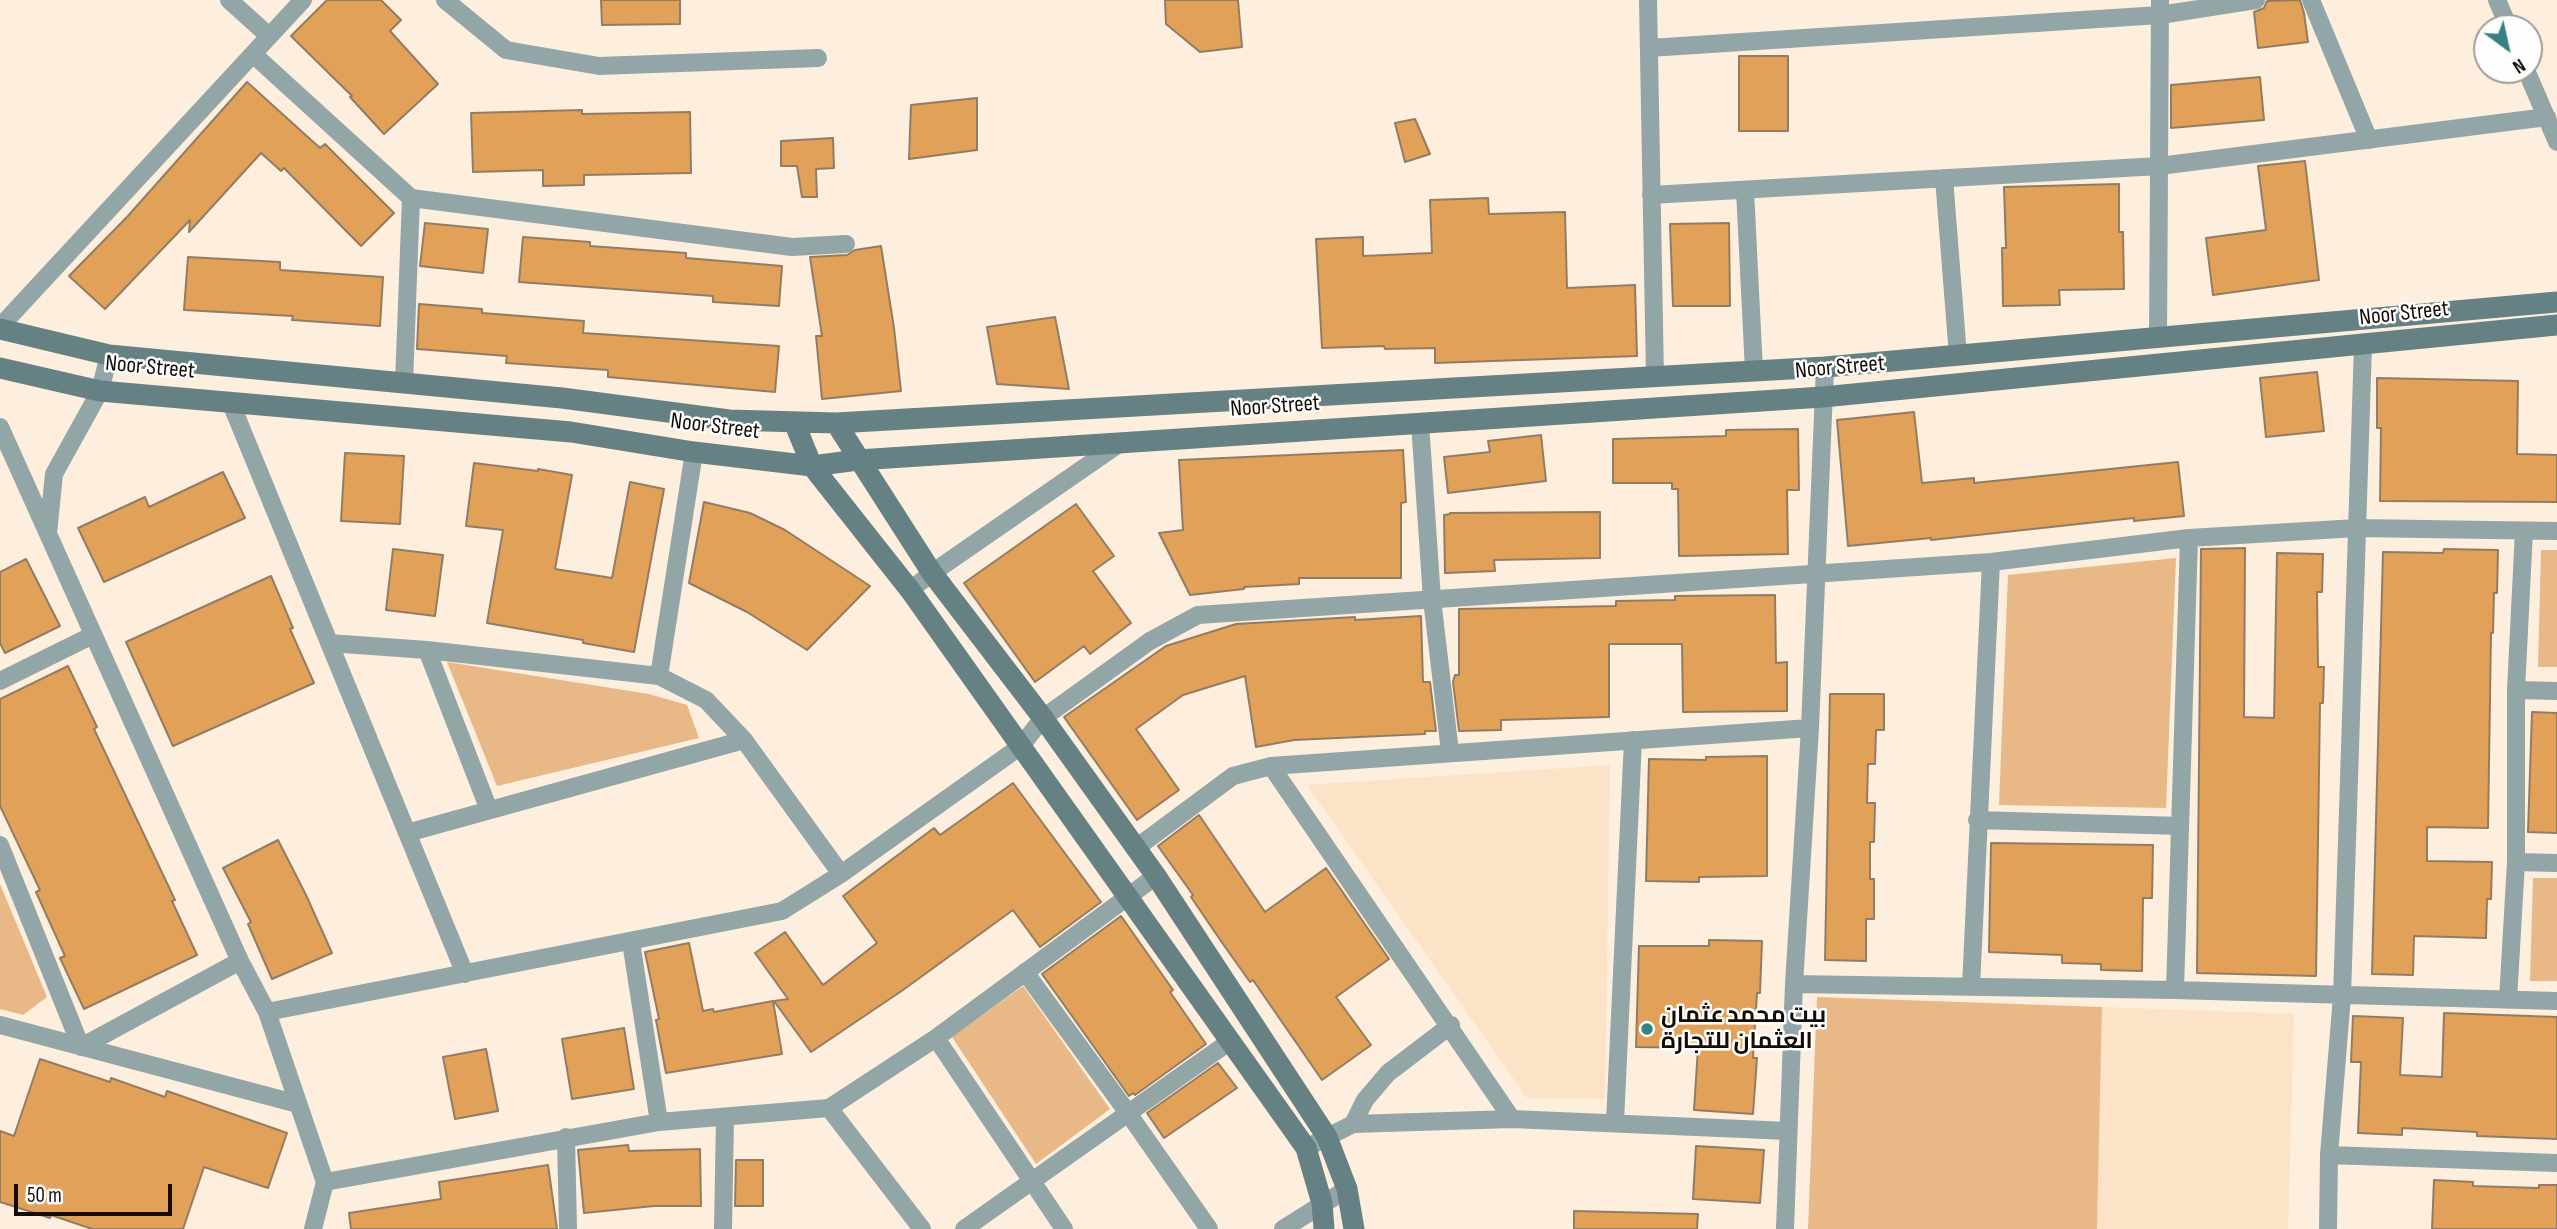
<!DOCTYPE html>
<html>
<head>
<meta charset="utf-8">
<style>
  body { margin:0 }
  #map { position:relative; width:2557px; height:1229px; overflow:hidden; background:#feeedd; font-family:"Sofia Sans Condensed",sans-serif }
  canvas { display:block }
  .north { position:absolute; left:2473px; top:14px; width:70px; height:70px; box-sizing:border-box; background:#fefefe; border:2px solid #a09d9a; border-radius:50%; rotate:147deg; font-size:19px; font-weight:700; line-height:28px; text-align:center; color:#140b03 }
  .north::after { content:''; display:block; margin:auto; width:24px; height:32px; background:#378086; clip-path:polygon(50% 0,100% 100%,50% 72%,0 100%) }
  .scale { position:absolute; left:14px; top:1184px; width:158px; height:32px; box-sizing:border-box; border:4px solid #140b03; border-top:0; padding-left:9px; font-size:21px; line-height:24px; white-space:nowrap; color:#140b03; -webkit-text-stroke:5px #fefefe; paint-order:stroke }
</style>
</head>
<body>
<div id="map">
<canvas width="2557" height="1229"></canvas>
<div class="north">N</div>
<div class="scale">50 m</div>
</div>
<script>
const g = document.querySelector('canvas').getContext('2d');
g.lineJoin = 'round';
function paint(path, color) { g.fillStyle = color; g.fill(path, 'evenodd'); }
function trace(path, color, width, dash) { g.strokeStyle = color; g.lineWidth = width; g.lineCap = dash ? 'butt' : 'round'; g.setLineDash(dash || []); g.stroke(path); }
function write(font, color, halo, rows, align = 'center') {
  g.font = font + ' "Sofia Sans Condensed",Cairo,sans-serif'; g.lineWidth = 5; g.setLineDash([]); g.textBaseline = 'middle'; g.strokeStyle = halo; g.fillStyle = color; for (const [text, x, y, turn = 0] of rows) {
    g.save(); g.translate(x, y); g.rotate((+turn || 0) * Math.PI / 180); g.textAlign = isNaN(turn) ? turn : align; if (halo) g.strokeText(text, 0, 0); g.fillText(text, 0, 0); g.restore();
  }
}
const built = new Path2D(`
  M1610 765 1605 1099 1527 1098 1307 785Z
  M2102 1007 2294 1014 2288 1229H2097Z`);
const green = new Path2D(`
  M2541 550H2557V667H2538Z
  M2176 558 2166 808 1999 805 2008 575Z
  M447 662 649 694 687 705 699 738 497 786Z
  M2533 878H2557V981H2530Z
  M0 884 47 997 23 1015 0 1009Z
  M1023 986 1110 1109 1036 1164 952 1037Z
  M1817 997 2102 1007 2097 1229H1808Z`);
const building = new Path2D(`
  M327 0H381L401 20 390 31 438 84 384 134 350 97 352 96 291 36Z
  M601 0H680V24L602 25Z
  M1165 0H1238L1242 47 1200 52 1166 24Z
  M2300 0 2304 13 2308 42 2258 48 2254 12 2264 8 2267 1Z
  M1739 56H1788V131H1739Z
  M2260 77 2264 120 2171 128V85Z
  M247 82 320 148 325 144 394 213 361 246 284 168 281 171 261 153 189 232 190 220 105 309 69 276 127 217Z
  M977 98V150L909 159 911 105Z
  M582 110V114L690 112 691 173 584 175V185L543 186V170L473 172 471 113Z
  M1415 119 1430 154 1405 162 1395 123Z
  M833 138 834 168 816 169 817 197H802L797 166H781V141Z
  M2305 161 2319 280 2213 295 2206 238 2266 230 2258 166Z
  M2119 184V232H2123L2124 289 2059 290 2060 305 2003 306 2002 248H2006L2004 187Z
  M1488 198 1489 214 1565 212 1567 288 1635 285 1637 356 1435 363V348L1385 349 1384 346 1322 348 1316 239 1363 237V256L1432 253 1430 200Z
  M425 223 488 229 483 273 420 266Z
  M1729 223 1730 306H1673L1670 224Z
  M523 237 590 242V246L686 253V258L782 266 779 306 713 302V296L519 282Z
  M881 246 894 328 901 391 822 399 816 336H822L810 257 847 255 855 250Z
  M188 257 280 262V270L383 277 380 326 292 320 293 316 184 310Z
  M419 304 482 309V313L584 321 583 333 779 346 775 392 608 377V370L506 363 507 356 417 349Z
  M1055 317 1069 389 997 384 987 327Z
  M2317 372 2324 431 2266 437 2260 378Z
  M2377 378 2518 381 2517 454 2557 455V502L2380 501 2381 428H2377Z
  M1914 412 1922 483 1974 478V483L2178 462 2184 516 2134 521V518L1931 540V538L1848 546 1837 420Z
  M1798 429 1799 490H1787L1788 554 1679 556 1678 489H1672V483H1613V439L1726 436V430Z
  M1541 435 1546 481 1448 493 1444 457 1490 452 1488 441Z
  M1403 450 1406 502 1401 503V578H1299V584L1244 587V589L1190 595 1159 533 1183 530 1179 460Z
  M345 453 404 456 400 524 341 521Z
  M474 463 538 471V469L572 475 555 569 612 578 630 482 664 489 634 652 583 643V640L487 623 503 530 466 526Z
  M223 472 245 518 104 582 78 528 145 497 149 507Z
  M704 502 750 513 785 530 870 586 807 650 747 612 689 583Z
  M1076 504 1114 556 1093 571 1131 623 1090 654 1084 646 1035 682 964 583Z
  M1600 512V558L1494 560 1495 571 1445 573 1444 515 1450 514V513Z
  M2245 548 2244 717 2274 718 2277 553 2323 554 2322 592H2317L2318 667H2324L2323 703H2320L2316 976 2197 973 2201 549Z
  M393 549 443 555 435 616 386 610Z
  M2444 549 2498 550 2497 593H2494L2493 633H2491L2488 828 2427 827V861L2492 862 2491 899H2487L2486 938 2414 936 2413 975 2372 974 2383 552 2443 553Z
  M26 559 60 626 5 653 0 643V572Z
  M271 576 293 628 290 629 314 683 173 746 126 642Z
  M1775 595 1776 663 1787 662V711L1683 712 1682 644H1609V717L1501 720V730L1459 731 1453 682 1455 675H1459V609L1616 606V601L1675 600V596Z
  M1421 616 1423 682H1430L1436 731H1425V734L1294 740 1256 747 1245 676 1183 695 1136 729 1179 790 1137 820 1064 717 1166 646 1236 624 1355 617V620Z
  M68 666 97 727 94 729 175 900 172 901 197 955 84 1009 60 958 65 956 36 892 40 890 0 806V699Z
  M1830 694H1884V730H1876L1875 764H1868L1867 803H1875L1874 842H1870V879H1874V919H1866V961L1825 960Z
  M2532 712 2557 713V833L2528 832Z
  M1767 756V876L1699 877V882L1646 881 1649 759 1706 760V757Z
  M1013 783 1101 902 1040 947 1013 910 903 990 811 1052 774 1001 788 999 755 953 785 932 823 985 877 943 843 896 934 828 940 835Z
  M1199 815 1265 912 1326 868 1389 959 1336 997 1371 1045 1322 1080 1253 980 1250 982 1223 944 1191 897 1193 895 1158 846Z
  M278 840 306 895 332 953 272 979 248 924 251 922 223 868Z
  M1991 843 2153 845 2152 898H2143L2142 971 2101 970V964L2062 963V955L1989 952Z
  M1121 916 1173 990 1170 992 1206 1044 1135 1095 1133 1093 1129 1096 1042 974Z
  M1709 940 1762 941 1760 993H1757L1753 1058H1757L1753 1114 1694 1110 1698 1048 1636 1047 1639 946H1709Z
  M689 943 703 1011 713 1009 714 1012 773 1001 782 1054 666 1073 656 1020 659 1019 645 952Z
  M2444 1013 2557 1017V1139L2477 1136V1132L2402 1128V1135L2358 1133 2361 1062H2351L2353 1016 2403 1018 2400 1075 2442 1077Z
  M624 1028 634 1089 572 1099 562 1039Z
  M486 1049 498 1111 455 1119 443 1057Z
  M40 1059 110 1082 111 1078 165 1097 167 1091 287 1133 268 1188 204 1167 183 1229H92L51 1215 50 1218 0 1202V1131L14 1136Z
  M1218 1063 1237 1088 1164 1138 1147 1113Z
  M628 1145 629 1151 700 1149 701 1206H654L584 1213 578 1150Z
  M1696 1146 1764 1150 1760 1203 1693 1199Z
  M736 1160H763V1206H735Z
  M548 1165 557 1229H351L349 1213 441 1199 439 1182Z
  M2434 1180 2473 1182V1186L2539 1188V1185H2557V1229H2432Z
  M1574 1211 1698 1214 1697 1229H1574Z`);
const street = new Path2D(`
  M229 0 269 36
  M445 0 506 50 599 66 818 58
  M1648 0 1655 377
  M2311 0 2369 140
  M2497 0 2509 28
  M1649 48 2160 15 2256 0
  M253 54 411 198 792 247 846 244
  M2526 70 2557 142
  M1944 178 1958 356
  M1745 190 1754 371
  M1651 195 2159 166 2547 117
  M0 327 303 0
  M2158 338 2160 0
  M404 383 411 198
  M230 401 465 974
  M1420 423 1432 599 1450 752
  M0 427 240 961 267 1012 325 1182 313 1229
  M48 533 54 474 100 391 109 355
  M910 590 932 573 1120 443
  M329 643 427 650 659 676 706 700 744 740 841 874
  M427 650 489 810
  M659 676 694 452
  M0 681 93 635
  M2516 690 2557 691
  M1271 766 1512 1119
  M1977 820 2180 826
  M407 833 744 740
  M0 845 81 1047 240 961
  M1136 848 1233 776 1271 766 1810 728
  M2516 862 2557 863
  M631 942 659 1122
  M1025 972 1128 1113 1209 1229
  M1794 984 2175 990 2557 1001
  M1971 987 1991 562
  M2175 990 2189 538
  M2508 1000 2516 862V690L2524 531
  M267 1012 782 911 841 874 1021 746 1043 718 1150 641 1198 615 1991 562 2189 538 2357 528 2557 531
  M0 1025 298 1104
  M936 1038 1064 1229
  M829 1108 922 1229
  M1615 1122 1633 740
  M1353 1124 1365 1100 1388 1073 1451 1025
  M566 1137 568 1229
  M1306 1148 1353 1124 1512 1119 1788 1131
  M2329 1155 2557 1163
  M325 1182 659 1122 829 1108 936 1038 1156 876
  M723 1229 725 1118
  M964 1229 1229 1042
  M1283 1229 1347 1189
  M1785 1229 1794 984 1810 728 1825 367
  M2328 1229 2329 1155 2342 996 2363 345`);
const secondary = new Path2D(`
  M0 329 109 355 562 398 729 420 836 423 1825 367 2557 302
  M0 368 100 391 571 432 694 452 812 466 858 460 1823 397 2557 325
  M794 422 812 466 910 590 1306 1148 1322 1203 1324 1229
  M836 423 932 573 1043 718 1156 876 1327 1137 1347 1189 1354 1229`);
const markers = [
  [1647,1029,7,"#378086"]
];
const streetNames = [
  ["Noor Street",2404,314,-6],
  ["Noor Street",150,368,5],
  ["Noor Street",1840,368,-5],
  ["Noor Street",1275,407,-4],
  ["Noor Street",715,427,7]
];
const poiNames = [
  ["بيت محمد عثمان",1661,1016],
  ["العثمان للتجارة",1661,1042]
];
paint(built, '#fce2c7');
paint(green, '#e8b987');
paint(building, '#e2a158');
trace(building, '#947c63', 2);
trace(street, '#92a5a7', 18);
trace(secondary, '#658183', 21);
for (const [x, y, r, color] of markers) { const dot = new Path2D(); dot.arc(x, y, r, 0, 2 * Math.PI); g.fillStyle = color; g.fill(dot); trace(dot, '#fefefe', 2.5); }
write('23px', '#140b03', '#fefefe', streetNames);
write('bold 23px', '#140b03', '#fefefe', poiNames, 'left');
</script>
</body>
</html>
